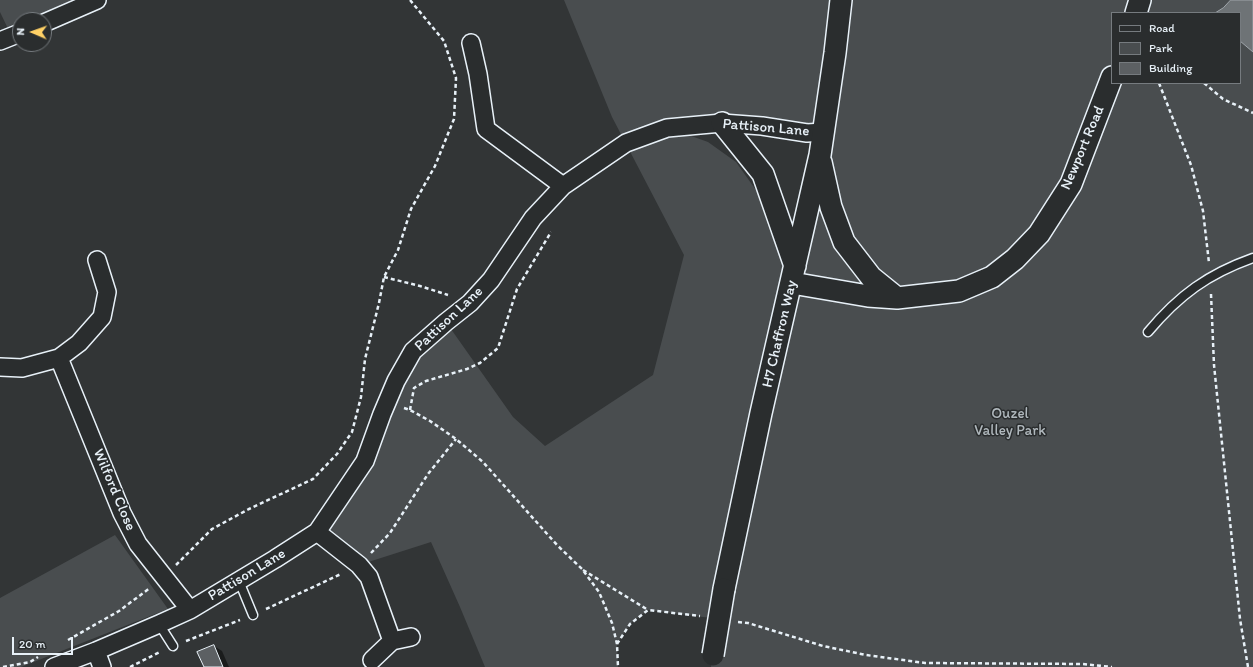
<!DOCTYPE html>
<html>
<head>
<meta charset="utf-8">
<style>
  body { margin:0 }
  #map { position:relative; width:1253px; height:667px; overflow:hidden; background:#323536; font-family:Itim,sans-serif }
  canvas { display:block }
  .legend { position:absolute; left:1111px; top:12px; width:130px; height:72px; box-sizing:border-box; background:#2a2d2e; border:1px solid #767b7f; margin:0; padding:5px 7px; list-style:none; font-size:12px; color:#e8f1f8 }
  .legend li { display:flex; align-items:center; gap:8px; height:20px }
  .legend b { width:20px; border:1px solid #767b7f }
  .north { position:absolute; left:12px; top:12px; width:40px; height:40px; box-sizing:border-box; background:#2a2d2e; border:1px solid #767b7f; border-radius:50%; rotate:272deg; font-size:11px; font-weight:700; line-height:16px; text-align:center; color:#e8f1f8 }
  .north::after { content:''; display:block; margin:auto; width:14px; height:18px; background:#ffd166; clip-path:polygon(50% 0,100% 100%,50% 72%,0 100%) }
  .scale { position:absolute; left:12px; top:637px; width:61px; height:18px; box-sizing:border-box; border:2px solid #e8f1f8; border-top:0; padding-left:5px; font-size:12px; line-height:14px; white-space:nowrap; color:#e8f1f8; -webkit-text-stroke:3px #2a2d2e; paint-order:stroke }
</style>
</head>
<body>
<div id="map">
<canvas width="1253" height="667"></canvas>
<ul class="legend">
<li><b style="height:5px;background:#2a2d2e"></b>Road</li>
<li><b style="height:11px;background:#494d4f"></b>Park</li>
<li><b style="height:11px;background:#5c6063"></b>Building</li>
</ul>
<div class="north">N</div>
<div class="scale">20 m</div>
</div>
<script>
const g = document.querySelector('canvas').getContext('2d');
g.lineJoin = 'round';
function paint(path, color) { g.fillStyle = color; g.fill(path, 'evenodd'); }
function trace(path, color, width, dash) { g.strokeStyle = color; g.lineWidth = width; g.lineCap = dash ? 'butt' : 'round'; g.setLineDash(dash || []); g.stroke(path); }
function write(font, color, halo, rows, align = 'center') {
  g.font = font + ' Itim,sans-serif'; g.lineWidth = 3; g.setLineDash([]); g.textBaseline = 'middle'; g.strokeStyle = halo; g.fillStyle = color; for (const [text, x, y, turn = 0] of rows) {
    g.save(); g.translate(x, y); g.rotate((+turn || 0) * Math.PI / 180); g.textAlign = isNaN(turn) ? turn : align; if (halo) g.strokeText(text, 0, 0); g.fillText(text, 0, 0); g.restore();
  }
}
const green = new Path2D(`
  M0 0H97L44 20H20V33L12 37 0 12Z
  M564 0H1253V667H711L719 619 648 610 630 624 617 644 618 667H485L460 607 431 542 359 565 317 532 365 461 396 381 446 322 513 417 545 446 653 375 684 255 612 117ZM1112 13H1240V83H1112ZM669 128 824 132 791 282 768 226 758 193 736 162 708 142Z
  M115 535 168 609 21 667H0V598Z`);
const water = new Path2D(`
  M1231 0H1253V52L1240 41V13H1215L1223 8Z`);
const shadow = new Path2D(`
  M214 646 222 651 229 667H205Z`);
const building = new Path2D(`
  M214 645 223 667H204L197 652Z`);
const path = new Path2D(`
  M1159 83 1191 165 1203 211 1209 263
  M1204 83 1223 99 1253 113
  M384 277 420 286 448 295
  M1211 294 1214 365 1240 619 1248 667
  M404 408 410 410 430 421 456 439 483 462 557 545 582 569 599 592 612 623 617 644 618 667
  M410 410 414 388 426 381 467 369 480 363 498 348 517 289 551 232
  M371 553 390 533 428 474 456 439
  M176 565 212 529 249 509 313 479 337 454 352 432 361 397 365 359 379 303 384 277 398 250 411 209 435 166 454 119 456 78 444 41 410 0
  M583 570 648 610
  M266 609 341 574
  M738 622 748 623 823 646 866 655 925 663 1083 664 1112 667
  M68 640 119 611 150 588
  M186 641 240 620
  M617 644 630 624 648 610 700 616
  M3 667 30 662 38 657
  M130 667 160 652`);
const service = new Path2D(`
  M1148 332C1179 295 1208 274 1253 258
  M239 581 253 615
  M159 624 173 646`);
const minor = new Path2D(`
  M44 23 97 0
  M0 41 20 33
  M471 43 478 74 486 129 563 186
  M59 358 79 343 102 317 107 292 97 260
  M0 367 22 368 59 358 122 513 138 544 190 610
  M317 532 359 565 369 577 392 641 372 660
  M392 641 411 637
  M96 651 102 667
  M54 667 96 651 159 624 190 610 275 559 317 532 365 461 382 414 396 381 413 351 446 322 470 303 491 280 533 218 563 186 626 143 667 128 722 123 762 126 807 133 824 132`);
const tertiary = new Path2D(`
  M1136 13 1140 0
  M722 123 763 174 795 266
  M821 162 831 207 844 242 871 277 897 298
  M792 283 868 296 897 298 959 291 992 277 1015 259 1039 234 1071 184 1112 77
  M724 589 761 413 820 155 835 53 841 0`);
const tertiaryBridge = new Path2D(`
  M713 655 724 589`);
const streetNames = [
  ["Pattison Lane",766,128,5],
  ["Newport Road",1083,148,-67],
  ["Pattison Lane",449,319,-43],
  ["H7 Chaffron Way",780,334,-77],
  ["Wilford Close",114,490,67],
  ["Pattison Lane",247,575,-31]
];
const parkNames = [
  ["Ouzel",1010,414],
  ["Valley Park",1010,431]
];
paint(green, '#494d4f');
paint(water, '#6e7376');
trace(water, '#9fa5aa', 1);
paint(shadow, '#0007');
paint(building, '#5c6063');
trace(building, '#e8f1f8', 1);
trace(service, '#e8f1f8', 11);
trace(minor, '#e8f1f8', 20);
trace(tertiary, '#e8f1f8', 24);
trace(path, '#e8f1f8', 2.5, [4, 3]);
trace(service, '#2a2d2e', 8);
trace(minor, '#2a2d2e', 17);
trace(tertiary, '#2a2d2e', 21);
trace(tertiaryBridge, '#e8f1f8', 24, []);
trace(tertiaryBridge, '#2a2d2e', 21);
write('15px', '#e8f1f8', '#2a2d2e', streetNames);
write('15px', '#b0b8bd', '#2a2d2e', parkNames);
</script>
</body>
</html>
